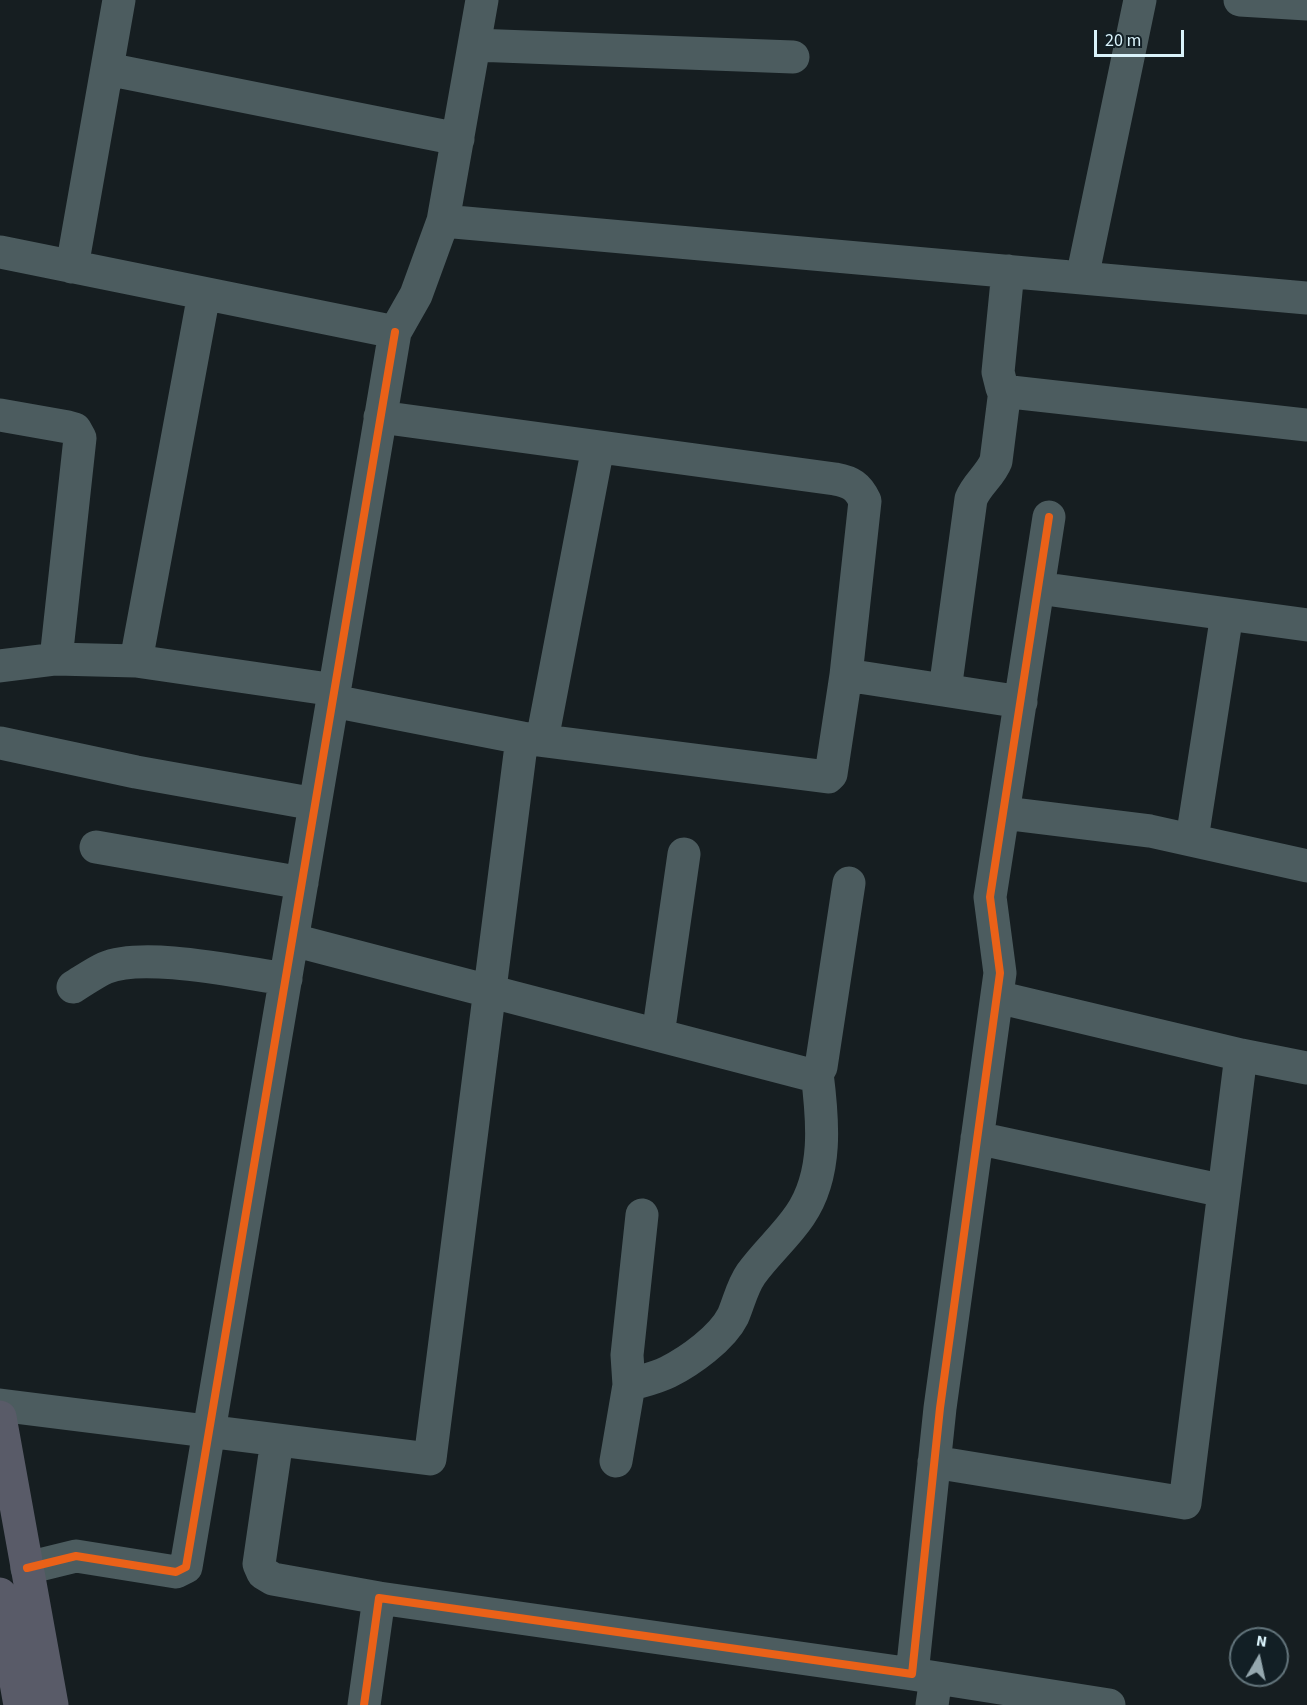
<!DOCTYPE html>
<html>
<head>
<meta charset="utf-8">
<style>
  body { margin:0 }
  #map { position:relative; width:1307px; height:1705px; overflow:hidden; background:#161e21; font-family:"Source Sans 3",sans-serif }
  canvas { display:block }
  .north { position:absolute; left:1229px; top:1627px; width:60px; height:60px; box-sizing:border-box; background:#121f25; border:2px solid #62747b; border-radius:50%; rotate:9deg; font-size:16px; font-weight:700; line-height:24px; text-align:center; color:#daf3fb }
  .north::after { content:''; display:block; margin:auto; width:21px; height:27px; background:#95a8af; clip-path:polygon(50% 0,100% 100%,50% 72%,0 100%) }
  .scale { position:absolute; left:1094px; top:30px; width:90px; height:27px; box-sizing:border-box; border:3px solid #daf3fb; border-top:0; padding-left:8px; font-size:18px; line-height:21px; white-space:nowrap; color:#daf3fb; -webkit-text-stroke:4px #121f25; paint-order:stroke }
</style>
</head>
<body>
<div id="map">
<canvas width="1307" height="1705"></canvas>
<div class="north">N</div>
<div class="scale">20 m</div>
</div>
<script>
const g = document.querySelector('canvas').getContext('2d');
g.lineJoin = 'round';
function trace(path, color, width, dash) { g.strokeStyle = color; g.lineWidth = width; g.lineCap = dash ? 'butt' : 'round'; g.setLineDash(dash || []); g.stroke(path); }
const minor = new Path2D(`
  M1240 0 1307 4
  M474 45 793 57
  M107 69 458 139
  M443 221 1307 298
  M0 252 395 332 416 295 443 221 482 0
  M72 267 119 0
  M1008 271 998 372 1002 388 1011 392 1307 425
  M1082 278 1140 0
  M0 415 68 427 75 429 80 438 56 659
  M380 417 835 479C851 482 858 486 865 501L846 675 831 774 828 777 522 738
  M1038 588 1307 625
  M136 661 204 294
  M0 666 56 659 136 661 335 690
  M846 675 1021 702
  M945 690 971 499C977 484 990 476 996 461L1005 390
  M542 740 598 447
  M0 743 136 772 315 804
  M1004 813 1150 831 1307 866
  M1192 839 1227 614
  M96 847 302 883
  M293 940 811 1075 817 1073 821 1067 849 883
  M73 987C83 981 94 973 105 968 144 951 242 973 286 979
  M658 1035 684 854
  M1241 1055 1307 1068
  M977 1138 1224 1191
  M629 1385 627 1355 642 1215
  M0 1405 430 1459 522 738 333 701
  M277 1440 259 1564 263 1573 273 1579 379 1598
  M616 1461 629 1385C642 1381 656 1378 668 1372 690 1361 722 1338 733 1316 739 1302 742 1287 751 1274 766 1253 786 1236 800 1215 828 1174 823 1120 817 1073
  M934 1462 1185 1503 1241 1055 997 997
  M27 1568 76 1556 176 1572 186 1567 395 332
  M912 1674 1109 1705
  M364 1705 379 1598 912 1674 940 1408 1000 973 990 897 1049 517
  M932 1705 936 1678`);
const highway = new Path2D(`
  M0 1417 52 1705
  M0 1594 20 1705`);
const cycleway = new Path2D(`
  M27 1568 76 1556 176 1572 186 1567 395 332
  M364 1705 379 1598 912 1674 940 1408 1000 973 990 897 1049 517`);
trace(minor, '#4c5c5f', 33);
trace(highway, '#595b68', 33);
trace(cycleway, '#ea6118', 8);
</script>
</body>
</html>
